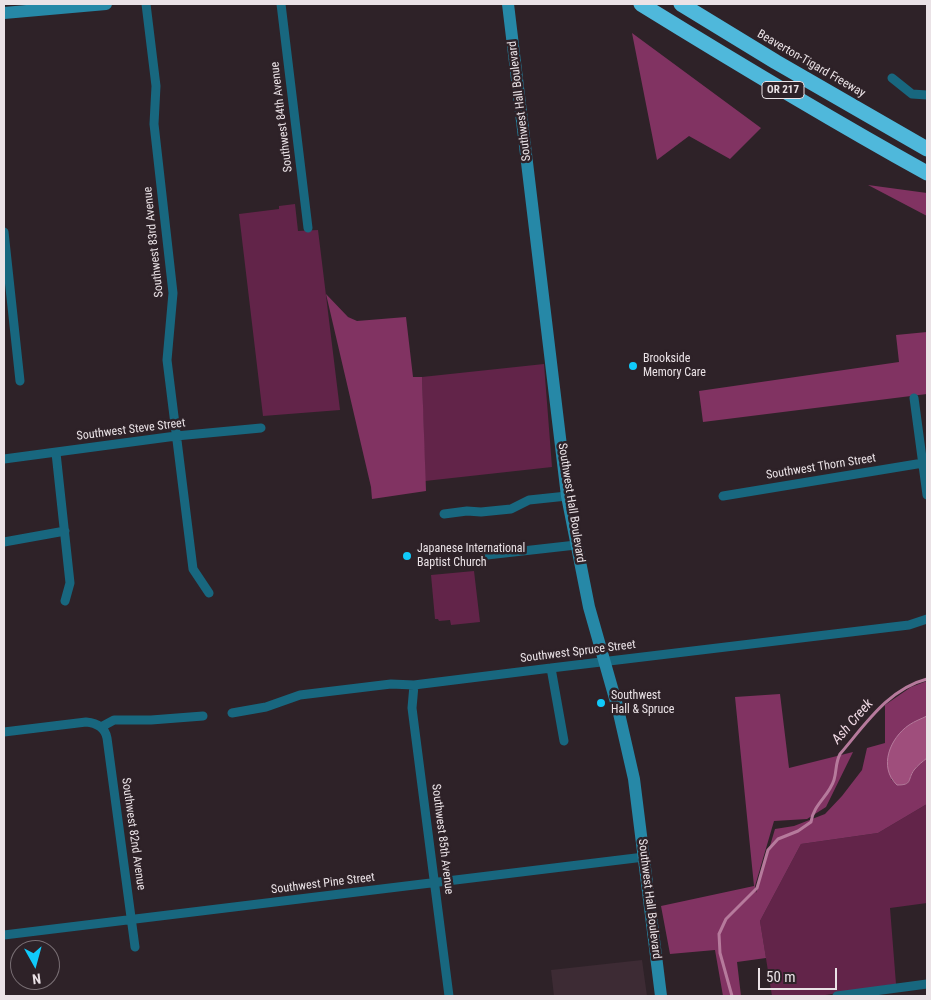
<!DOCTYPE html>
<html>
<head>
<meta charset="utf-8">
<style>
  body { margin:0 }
  #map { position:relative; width:931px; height:1000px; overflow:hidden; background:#2e2228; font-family:"Roboto Condensed",sans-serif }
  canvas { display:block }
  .frame { position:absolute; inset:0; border:5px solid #eae2e6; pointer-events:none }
  .north { position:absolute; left:10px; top:940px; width:50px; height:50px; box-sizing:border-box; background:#2e2228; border:1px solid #796f74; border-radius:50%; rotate:173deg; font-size:14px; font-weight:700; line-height:20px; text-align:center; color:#eae2e6 }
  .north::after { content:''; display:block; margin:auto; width:18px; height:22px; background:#10cafa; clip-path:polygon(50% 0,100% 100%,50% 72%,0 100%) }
  .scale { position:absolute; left:758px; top:968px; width:79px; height:22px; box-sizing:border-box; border:2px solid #eae2e6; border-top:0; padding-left:6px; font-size:15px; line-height:18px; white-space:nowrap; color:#eae2e6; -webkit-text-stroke:4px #2e2228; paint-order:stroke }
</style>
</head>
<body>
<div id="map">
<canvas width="931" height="1000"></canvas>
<div class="frame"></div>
<div class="north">N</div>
<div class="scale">50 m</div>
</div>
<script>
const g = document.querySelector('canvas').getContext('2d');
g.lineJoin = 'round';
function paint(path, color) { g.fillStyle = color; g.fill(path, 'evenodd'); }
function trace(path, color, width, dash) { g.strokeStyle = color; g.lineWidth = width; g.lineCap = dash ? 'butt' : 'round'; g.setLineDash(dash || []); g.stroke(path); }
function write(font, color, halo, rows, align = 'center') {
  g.font = font + ' "Roboto Condensed",sans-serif'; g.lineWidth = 5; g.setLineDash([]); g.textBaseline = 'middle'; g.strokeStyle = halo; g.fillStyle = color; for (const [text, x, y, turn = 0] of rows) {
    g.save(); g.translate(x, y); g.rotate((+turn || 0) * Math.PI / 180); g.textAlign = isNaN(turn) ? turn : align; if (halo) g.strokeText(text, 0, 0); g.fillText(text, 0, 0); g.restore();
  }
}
const built = new Path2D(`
  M642 960 647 996H554L551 970Z`);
const green = new Path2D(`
  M295 204 298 231 318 230 340 410 263 416 239 214 279 209V206Z
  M544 364 552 467 425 481 422 377Z
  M474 571 480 622 451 625 450 620 439 621 438 619H435L431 575Z
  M927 804V903L890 908 896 984 819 996H772L760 921 801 844 878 833Z`);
const forest = new Path2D(`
  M632 33 761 128 730 159 689 136 657 160Z
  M868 185 927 193V216Z
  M326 294 348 317 357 321 406 317 413 377H422L426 491 372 499 371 487Z
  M927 332V394L703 422 699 391 899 362 896 335Z
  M927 681V716L909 725 891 779 897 785C913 785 907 780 914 770 918 765 922 762 927 758V804L878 833 801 844 760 921 766 958 737 962 741 996H723L715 950 670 954 661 906 754 886 735 697 780 694 789 768 853 752 826 807 807 819 774 821 755 886 756 893 775 829 794 826 825 814 842 796 862 770 867 748 885 743V705L911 687Z`);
const water = new Path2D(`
  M927 716V758C922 762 918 765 914 770 907 780 913 785 897 785 878 767 890 738 909 725 915 721 921 719 927 716Z`);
const stream = new Path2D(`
  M732 996 720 953 719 934 726 919 757 888 768 850 778 839 798 831 811 822C813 805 829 796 834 780 837 770 835 764 840 754 865 725 888 689 927 679`);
const street = new Path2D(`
  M146 4 156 86 154 124 173 293 167 360 193 569 209 593
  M281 4 308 228
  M892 78 912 94 927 95
  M4 232 20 381
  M914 398 927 495
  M56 453 70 583 65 601
  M4 459 176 436 261 428
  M723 496 923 463
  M444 514 467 511 481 512 511 509 529 500 567 496
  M4 542 65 531
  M487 555 576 545
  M551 668 564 741
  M414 685 412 708 449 996
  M232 713 266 707 300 695 391 684 414 685 551 668 909 625 927 619
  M101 727 114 720H151L203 716
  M4 732 86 722C96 723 105 727 107 738L135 947
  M4 935 644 857
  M837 996 927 984`);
const secondary = new Path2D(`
  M508 4 567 496 589 607 618 709 634 779 661 996
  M4 13 106 4`);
const highway = new Path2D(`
  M641 4C735 62 830 119 927 173
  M681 4 776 62 927 149`);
const markers = [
  [633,366,5,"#10cafa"],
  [407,556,5,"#10cafa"],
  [601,703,5,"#10cafa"]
];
const shields = [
  [783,90,42]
];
const shieldNames = [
  ["OR 217",783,90]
];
const streetNames = [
  ["Beaverton-Tigard Freeway",811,64,30],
  ["Southwest Hall Boulevard",520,101,-97],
  ["Southwest 84th Avenue",282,117,-97],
  ["Southwest 83rd Avenue",154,242,-96],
  ["Southwest Steve Street",131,430,-7],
  ["Southwest Thorn Street",821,467,-9],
  ["Southwest Hall Boulevard",571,503,81],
  ["Southwest Spruce Street",578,652,-7],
  ["Southwest 82nd Avenue",133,834,82],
  ["Southwest 85th Avenue",442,839,83],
  ["Southwest Pine Street",323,884,-7],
  ["Southwest Hall Boulevard",649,899,83]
];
const poiNames = [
  ["Brookside",643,359],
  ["Memory Care",643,373],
  ["Japanese International",417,549],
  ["Baptist Church",417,563],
  ["Southwest",611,696],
  ["Hall & Spruce",611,710]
];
const waterNames = [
  ["Ash Creek",853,722,-49]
];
paint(built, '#3d2b34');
paint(green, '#622449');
paint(forest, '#813362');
paint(water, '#9f4e7c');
trace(water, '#b67a9c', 1);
trace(stream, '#b67a9c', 3);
trace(street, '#18677f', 9);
trace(secondary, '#2688a7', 12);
trace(highway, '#4fb8db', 15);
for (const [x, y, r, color] of markers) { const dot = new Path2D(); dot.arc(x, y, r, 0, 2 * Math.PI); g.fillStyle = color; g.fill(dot); trace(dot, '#2e2228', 2); }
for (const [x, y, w] of shields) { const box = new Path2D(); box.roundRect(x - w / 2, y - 8.5, w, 17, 4); g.fillStyle = '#2e2228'; g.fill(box); trace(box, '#eae2e6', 1); }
write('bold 11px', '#eae2e6', null, shieldNames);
write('12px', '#eae2e6', '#2e2228', streetNames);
write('12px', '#eae2e6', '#2e2228', poiNames, 'left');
write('italic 14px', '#f2dbe6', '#2e2228', waterNames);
</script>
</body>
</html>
